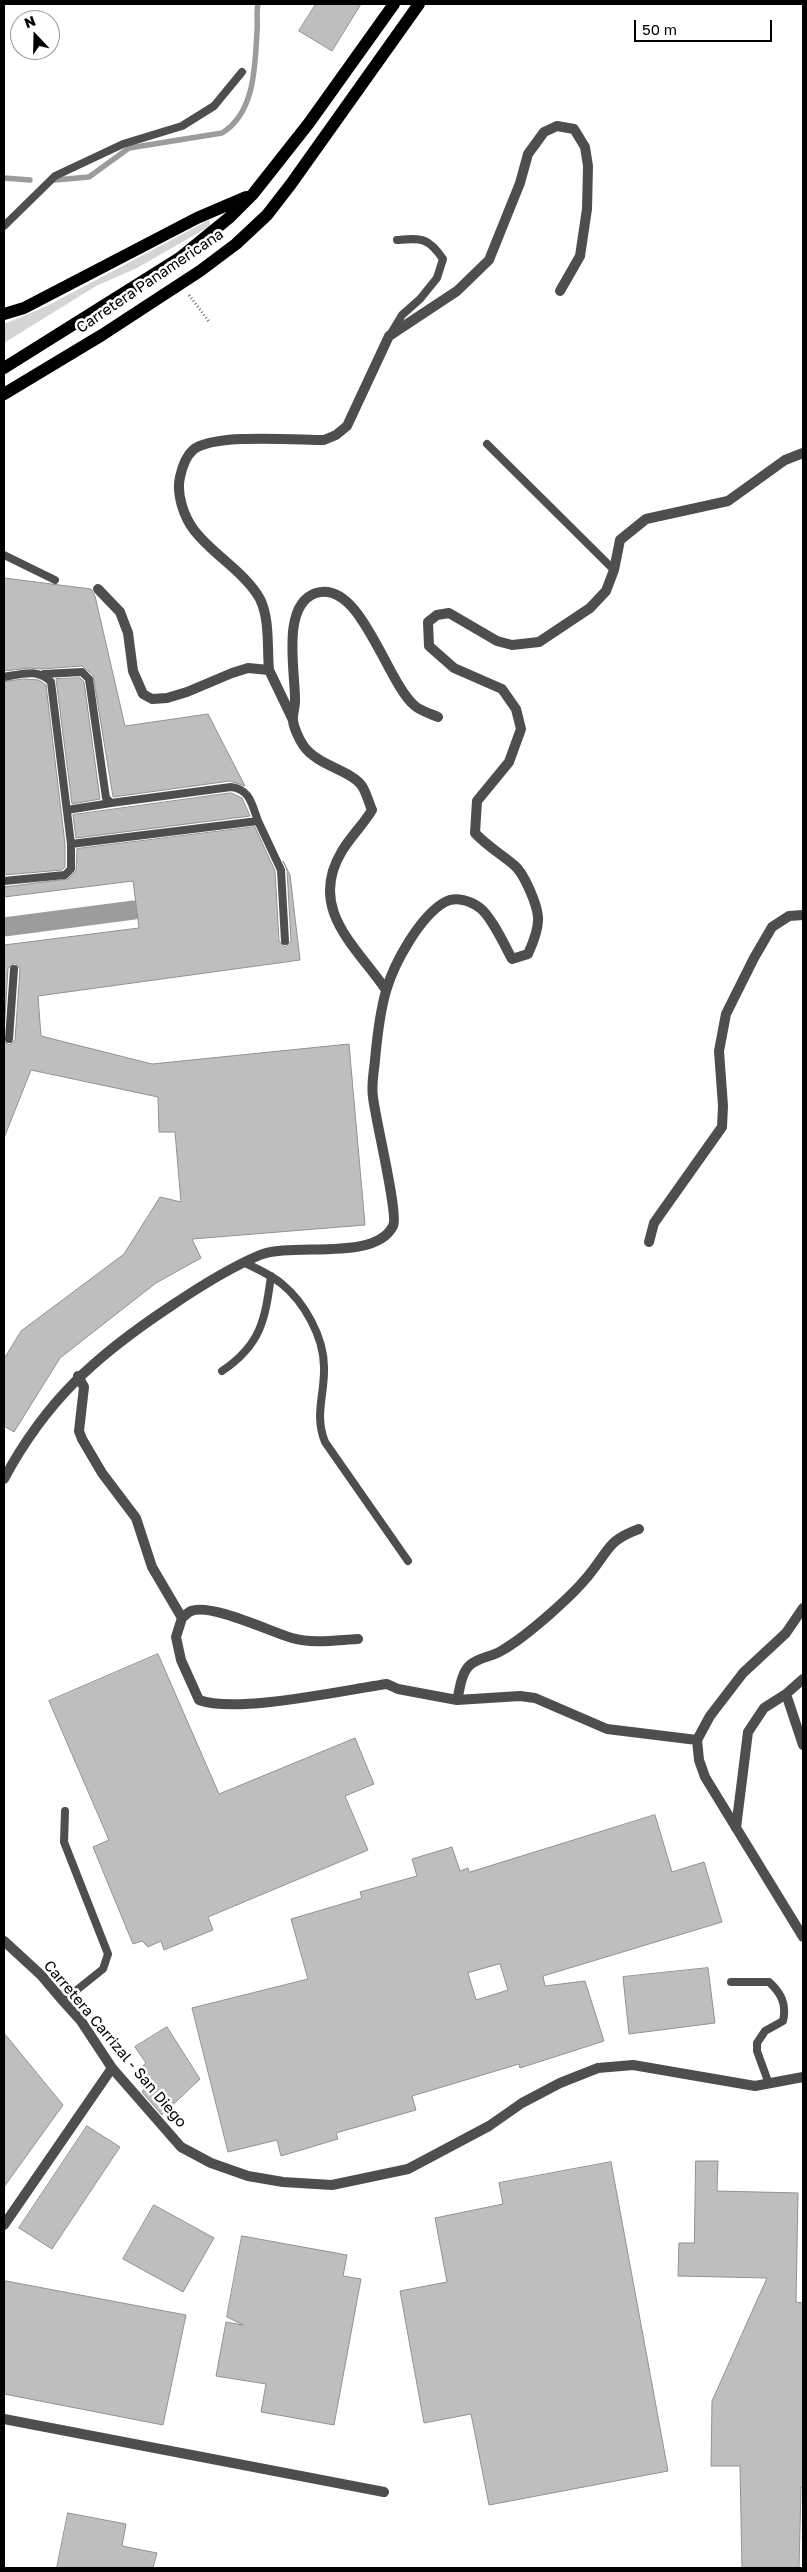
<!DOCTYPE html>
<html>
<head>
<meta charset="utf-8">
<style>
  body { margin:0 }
  #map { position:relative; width:807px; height:2572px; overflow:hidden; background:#fff; font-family:"Golos Text",sans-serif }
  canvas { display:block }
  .frame { position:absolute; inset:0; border:5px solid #000; pointer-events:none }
  .north { position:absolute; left:10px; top:10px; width:50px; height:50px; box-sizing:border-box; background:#fff; border:1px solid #999; border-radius:50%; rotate:339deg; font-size:14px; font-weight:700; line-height:20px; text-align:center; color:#000 }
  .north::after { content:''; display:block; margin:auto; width:18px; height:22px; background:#000; clip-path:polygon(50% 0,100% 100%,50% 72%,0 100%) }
  .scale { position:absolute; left:634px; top:20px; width:138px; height:22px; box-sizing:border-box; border:2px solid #000; border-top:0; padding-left:6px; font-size:15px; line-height:18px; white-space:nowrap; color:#000; -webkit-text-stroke:4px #fff; paint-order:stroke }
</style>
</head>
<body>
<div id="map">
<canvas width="807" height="2572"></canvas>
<div class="frame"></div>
<div class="north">N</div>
<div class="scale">50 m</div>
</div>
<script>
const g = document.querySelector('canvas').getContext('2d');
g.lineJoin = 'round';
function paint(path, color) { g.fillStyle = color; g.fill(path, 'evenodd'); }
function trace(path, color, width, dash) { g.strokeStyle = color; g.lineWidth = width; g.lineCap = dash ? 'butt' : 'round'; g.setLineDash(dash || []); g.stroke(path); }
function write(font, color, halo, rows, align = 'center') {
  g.font = font + ' "Golos Text",sans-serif'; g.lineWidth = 5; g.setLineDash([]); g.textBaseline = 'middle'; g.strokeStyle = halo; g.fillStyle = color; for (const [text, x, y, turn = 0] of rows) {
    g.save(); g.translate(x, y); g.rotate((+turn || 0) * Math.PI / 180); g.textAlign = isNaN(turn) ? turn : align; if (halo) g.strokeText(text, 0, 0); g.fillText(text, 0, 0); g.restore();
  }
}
const green = new Path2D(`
  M209 220 210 226 137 268 96 286 4 343V324L47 306Z`);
const stream = new Path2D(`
  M4 178 30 180
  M55 180 89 177 129 148 222 133C255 113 255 66 257 31 258 22 256 13 258 4`);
const canal = new Path2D(`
  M4 927 134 910`);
const building = new Path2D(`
  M316 4H361L332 51 299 31Z
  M4 578 91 589 95 596 125 726 208 714 245 786 230 781 113 797 93 675 82 666 41 669 29 668 4 671Z
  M80 678 84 682 100 799 72 804 56 679Z
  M24 679 39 680 46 685 65 844V867L62 870 4 875V682Z
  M231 793 242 798 250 816 76 838 73 815Z
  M255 827 275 871 279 941 285 947 291 941 287 870 283 861 290 875 300 960 38 996 41 1036 152 1064 349 1044 365 1225 192 1239 201 1258 156 1283 60 1358 14 1432 4 1426V1359L21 1331 124 1254 160 1197 181 1202 175 1132H159L158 1097 31 1070 4 1138V1041L9 1045 15 1040 20 969 15 963 8 968 4 1034V945L139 928 133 881 4 897V887L68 879 76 871 77 849Z
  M158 1654 219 1794 355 1738 374 1784 345 1796 368 1850 208 1917 213 1930 164 1950 161 1941 148 1947 142 1941 133 1944 93 1847 109 1840 49 1701Z
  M655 1815 672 1872 704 1862 722 1922 543 1976 545 1986 585 1981 604 2041 520 2068 519 2064 412 2096 416 2110 336 2133 338 2139 281 2156 277 2140 228 2152 192 2008 308 1979 291 1919 362 1898 360 1892 417 1876 412 1859 452 1847 460 1871 468 1868 469 1872ZM500 1964 508 1990 476 2000 468 1973Z
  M708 1968 715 2023 629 2034 623 1977Z
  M167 2027 200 2079 162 2115 142 2092 144 2088 133 2075 146 2063 135 2047Z
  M4 2033 63 2105 4 2187Z
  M87 2126 120 2147 52 2249 19 2228Z
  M696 2161H718L717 2191 798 2193 796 2302 803 2303V2488L801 2487 799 2568H742L740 2466H711L712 2401 767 2278 678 2276 679 2243H694Z
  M611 2162 668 2471 489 2505 471 2414 424 2423 400 2291 447 2282 435 2218 503 2204 499 2183Z
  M154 2205 214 2238 183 2292 123 2259Z
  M242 2236 347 2255 343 2276 361 2279 334 2425 261 2412 266 2384 216 2376 226 2322 243 2325 227 2317Z
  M6 2281 186 2315 163 2425 4 2394V2291Z
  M68 2513 126 2524 122 2546 157 2553 153 2568H57Z`);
const path = new Path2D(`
  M189 295 210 323`);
const service = new Path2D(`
  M4 226 55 176 123 144 182 126 214 106 242 72
  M390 335 402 315 420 299 437 278 443 259C428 237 421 238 397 240
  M487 444 614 570
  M4 555 55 580
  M44 674 82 672 89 679 106 798 111 803 231 787C250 789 252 805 258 821
  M4 677C22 674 38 668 51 682L71 844 258 821 281 870 285 941
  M67 810 111 803
  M4 881 65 875 71 869V844
  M9 1039 14 969
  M245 1263C258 1269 271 1275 282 1284 304 1302 324 1337 324 1367 325 1394 314 1415 325 1442L408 1561
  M222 1371C261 1345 265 1320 271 1276
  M731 1982H769C781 1993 787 2004 783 2021L765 2031 757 2043V2051L769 2084
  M63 2001 103 1969 108 1954 64 1842 65 1811`);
const minor = new Path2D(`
  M98 589 120 612 128 633 133 671 143 694 152 699 167 698 187 692 232 673 248 668 269 670 293 720
  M269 670C267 648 270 619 260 599 246 573 212 554 194 530 184 517 176 494 180 477 182 468 186 456 193 450 213 433 296 440 324 440L336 435 347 426 389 336 457 291 489 260 520 183 528 154 544 132 557 126 574 129 585 147 588 166 587 209 580 256 560 291
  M386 990C356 946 307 909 342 851 351 836 363 825 372 810 369 803 366 792 362 786 351 770 317 766 303 745 299 739 294 728 293 721 292 715 295 708 295 702 296 675 280 605 316 593 361 579 386 682 415 706 421 711 431 714 438 717
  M649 1242 654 1223 722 1127 723 1106 719 1051 726 1014 754 958 772 927 789 916 803 915
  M78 1376 84 1387 79 1431 82 1439 102 1473 136 1518 152 1567 182 1618 176 1637 181 1660 199 1700C237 1714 344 1690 387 1684L398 1689 457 1700 520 1696 535 1698 607 1729 697 1740
  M4 1479C46 1400 97 1355 171 1306 199 1287 229 1268 260 1255 293 1242 375 1262 393 1226 399 1215 375 1118 373 1097 371 1085 374 1072 375 1060 377 1038 380 1012 386 991 394 963 420 916 445 902 456 896 471 901 480 908 491 916 505 946 512 959L528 954C533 943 539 929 538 917 537 904 524 873 514 865 501 854 487 846 475 833L477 801 509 762 521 729 516 709 502 689 454 668 429 646 428 622 437 615 449 613 497 641 512 645 539 642 590 608 606 591 614 570 620 540 646 519 728 501 785 460 803 453
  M803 1608 786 1633 743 1673 710 1716 697 1740 699 1760 705 1777 803 1937
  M182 1618C185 1616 188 1612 191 1611 211 1603 271 1632 292 1638 313 1644 337 1640 358 1639
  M786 1694 803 1745
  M457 1700C460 1689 461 1673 470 1665 479 1657 491 1657 501 1651 526 1637 575 1594 592 1571 610 1548 609 1540 639 1529
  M736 1828 748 1732 764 1708 786 1694 803 1679
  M4 2225 112 2068
  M4 2419 384 2492`);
const tertiary = new Path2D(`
  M4 1941 41 1975 63 2001 81 2021 112 2068 181 2147 211 2163 248 2176 283 2182 332 2185 408 2169 489 2126 522 2103 560 2083 598 2068 633 2065 755 2086 803 2077`);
const primary = new Path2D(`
  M4 314 24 308 197 218 246 197
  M4 368 181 257 230 217 253 194 309 123 394 4
  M4 394 102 335 200 271 236 244 267 215 291 184 419 4`);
const streetNames = [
  ["Carretera Panamericana",150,281,-34],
  ["Carretera Carrizal - San Diego",115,2044,50]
];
paint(green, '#d5d5d5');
trace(stream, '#9c9c9c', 5.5);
trace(canal, '#9c9c9c', 19);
paint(building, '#bebebe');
trace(building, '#929292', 1);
trace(path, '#707070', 3, [1, 2.5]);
trace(service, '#4e4e4e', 8);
trace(minor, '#4e4e4e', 10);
trace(tertiary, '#4e4e4e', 10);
trace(primary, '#000', 12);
write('15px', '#000', '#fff', streetNames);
</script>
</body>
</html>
